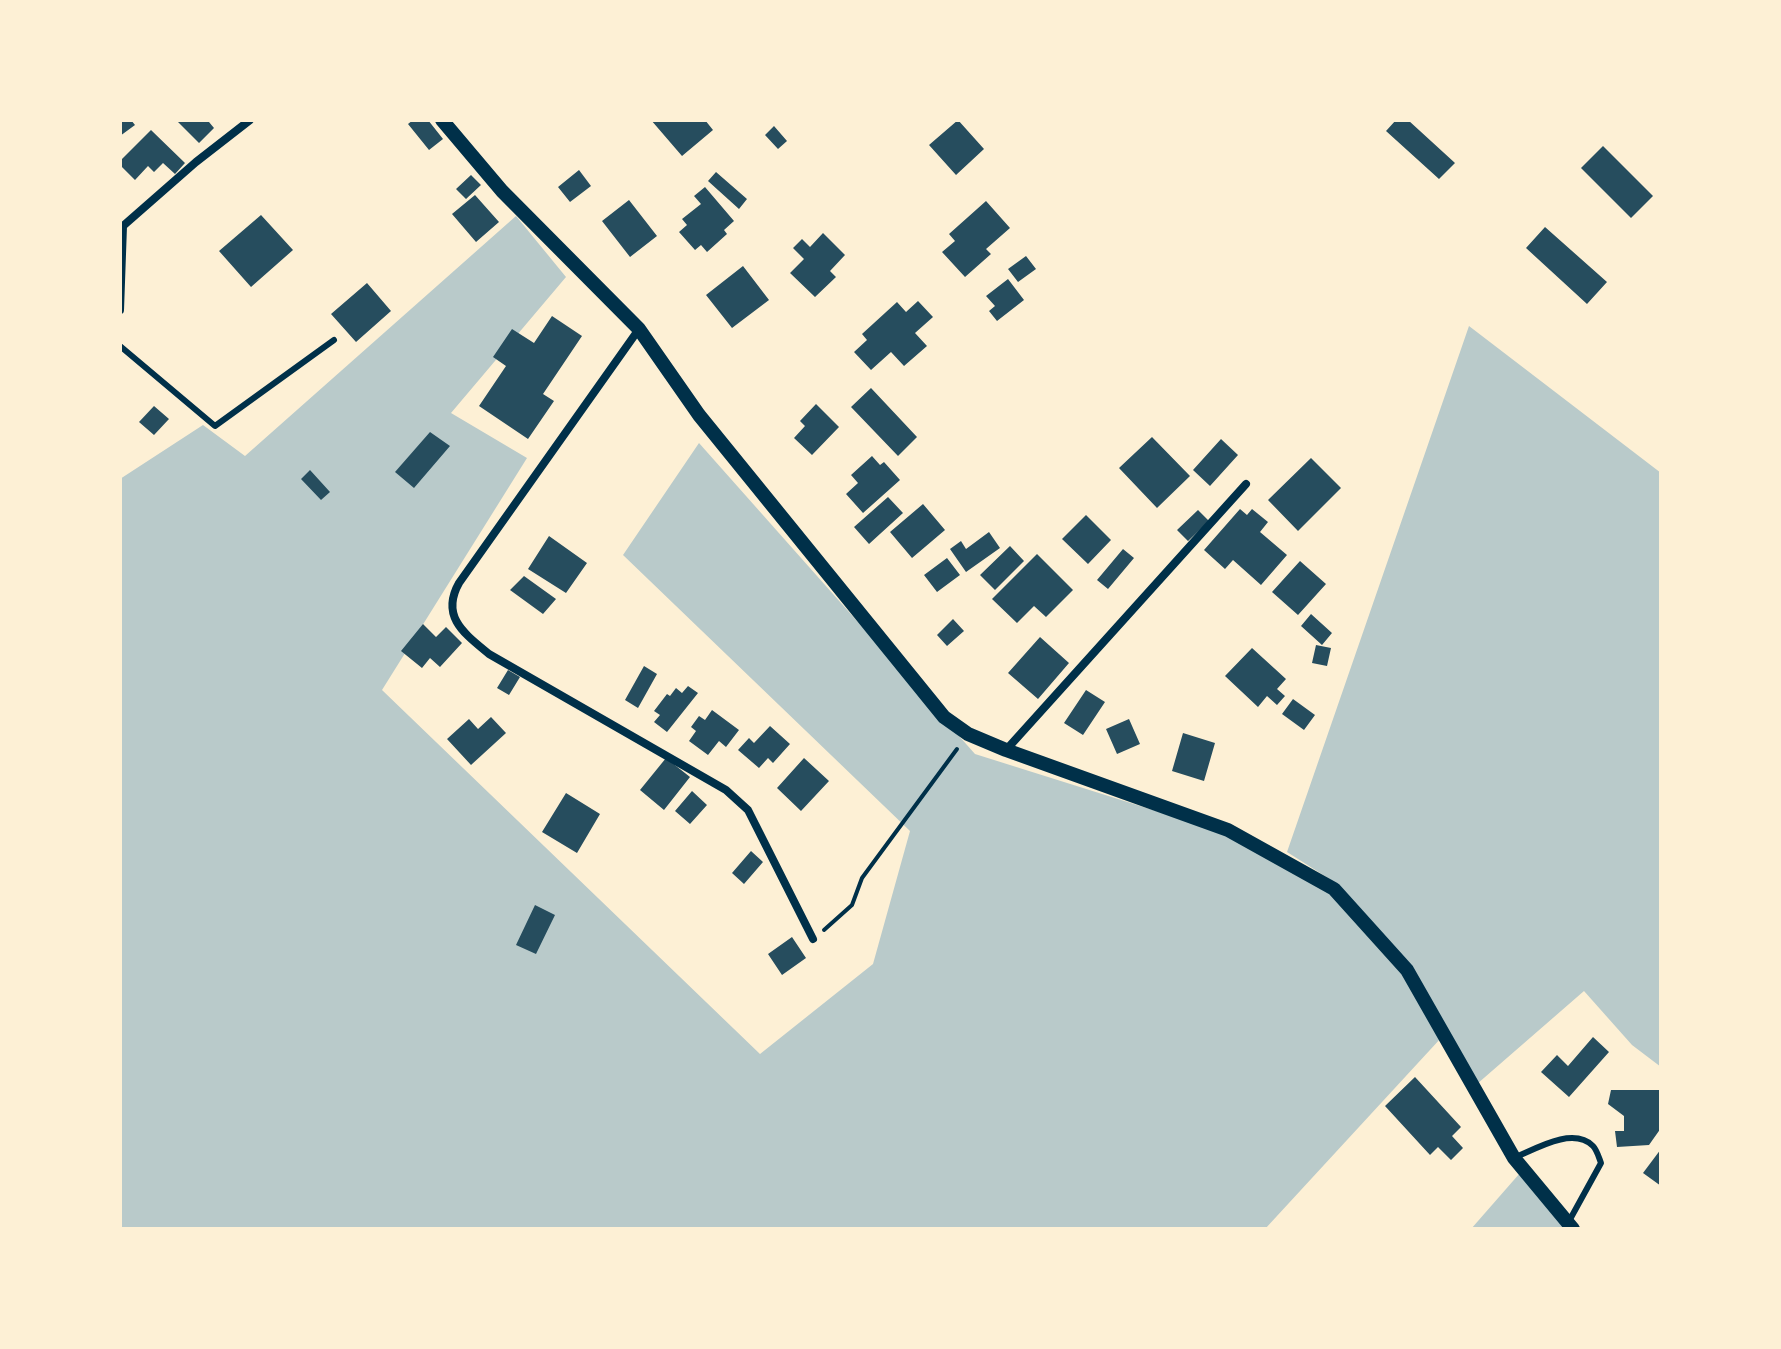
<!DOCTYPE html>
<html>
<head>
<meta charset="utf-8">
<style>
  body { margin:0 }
  #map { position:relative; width:1781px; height:1349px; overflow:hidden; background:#fdf0d5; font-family:"Golos Text",sans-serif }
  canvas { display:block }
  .frame { position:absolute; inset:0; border:122px solid #fdf0d5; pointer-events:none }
</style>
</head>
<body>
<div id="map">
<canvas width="1781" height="1349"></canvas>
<div class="frame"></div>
</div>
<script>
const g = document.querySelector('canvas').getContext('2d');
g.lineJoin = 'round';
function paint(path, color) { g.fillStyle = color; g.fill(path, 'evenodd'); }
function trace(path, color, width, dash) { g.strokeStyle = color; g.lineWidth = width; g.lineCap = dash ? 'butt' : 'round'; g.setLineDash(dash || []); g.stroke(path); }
const green = new Path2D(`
  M516 216 566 277 451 413 527 458 382 690 760 1054 873 964 910 831 623 555 699 443 975 754 1226 833 1330 893 1403 972 1441 1038 1265 1229H120V479L203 425 245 456Z
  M1469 326 1661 473V1067L1632 1045 1584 991 1477 1084 1411 966 1339 885 1287 852Z
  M1520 1173 1568 1229H1471Z`);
const building = new Path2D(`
  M120 120H131L135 125 120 136Z
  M176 120H211L209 122 214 128 199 143Z
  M413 120H428L443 139 429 150 408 124Z
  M651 120H705L713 130 682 156Z
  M958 120 984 149 956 175 929 145Z
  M1396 120H1408L1455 163 1439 179 1386 131Z
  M774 126 787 141 778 149 765 135Z
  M151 130 185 163 175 174 163 163 154 172 148 166 135 180 120 165V161Z
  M1603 146 1653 196 1631 218 1581 168Z
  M579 170 591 186 570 202 558 187Z
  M716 172 747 199 739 209 708 181Z
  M471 175 481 185 466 199 456 189Z
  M705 187 734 221 724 230 727 234 707 252 701 245 695 250 679 232 687 225 682 219 701 204 694 196Z
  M475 195 499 222 476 242 452 214Z
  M629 200 657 236 630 257 602 221Z
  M986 201 1010 228 986 249 991 254 965 277 942 252 955 241 949 234Z
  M261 215 293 250 251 287 219 251Z
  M1545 227 1607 282 1587 304 1526 248Z
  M823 233 845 255 830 271 836 277 815 297 790 273 804 259 793 248 802 239 810 247Z
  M1026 256 1036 269 1018 282 1008 269Z
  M743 266 769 300 732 328 706 295Z
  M1008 279 1024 300 997 321 989 311 995 306 986 296Z
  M367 283 391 311 356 342 331 314Z
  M918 301 933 317 915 333 927 346 904 366 891 352 871 370 854 352 867 340 862 334 897 302 906 312Z
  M552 316 582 336 543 394 554 401 528 439 479 406 506 366 493 357 512 329 534 343Z
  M871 388 917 437 898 456 851 407Z
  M816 404 839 427 812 455 794 438 805 426 800 421Z
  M154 406 169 419 154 435 139 422Z
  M430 432 450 446 414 488 395 472Z
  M1152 437 1190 476 1157 508 1119 468Z
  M1221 439 1238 455 1210 486 1193 470Z
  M872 456 880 465 884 462 900 480 863 513 846 494 858 483 851 475Z
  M1311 458 1341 488 1298 531 1268 500Z
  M310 470 330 492 321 500 301 479Z
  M888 497 903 513 869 544 854 527Z
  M923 504 945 530 912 558 890 532Z
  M1240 509 1247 515 1252 509 1268 522 1260 532 1287 555 1261 585 1233 560 1225 569 1204 550Z
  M1198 510 1209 521 1188 541 1177 530Z
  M1086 515 1111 540 1088 564 1062 539Z
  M989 532 1000 548 966 572 950 549 961 541 966 549Z
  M549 536 587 563 566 593 528 569Z
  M1010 546 1024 561 995 590 980 575Z
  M1123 549 1134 558 1108 589 1097 580Z
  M1037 554 1073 590 1046 617 1034 606 1017 623 992 599Z
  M947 558 960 575 937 592 924 575Z
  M1300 561 1326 584 1298 615 1272 592Z
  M524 576 556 599 543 614 510 590Z
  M1311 614 1332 633 1322 645 1301 626Z
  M953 619 964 631 947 646 937 635Z
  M423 624 436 637 446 627 462 643 440 667 430 658 422 668 401 651Z
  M1040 637 1069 663 1038 699 1008 673Z
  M1316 645 1331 648 1327 666 1312 663Z
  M1252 648 1286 679 1277 689 1285 696 1277 705 1267 696 1258 707 1225 676Z
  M644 666 657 674 638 708 625 700Z
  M508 670 520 677 509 695 497 688Z
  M688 686 698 693 667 732 654 722 660 715 654 711 667 694 670 696 676 688 682 693Z
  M1086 690 1105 702 1083 735 1064 723Z
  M1293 699 1315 715 1304 730 1282 714Z
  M712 710 739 730 726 747 719 741 708 755 689 741 696 731 691 727 699 716 705 720Z
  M491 717 506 733 471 765 447 739 469 719 478 729Z
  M1129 719 1140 744 1117 754 1106 729Z
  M770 726 790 744 773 763 768 758 759 768 738 750 749 738 754 743Z
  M1183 733 1215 743 1204 781 1172 771Z
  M666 758 690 777 664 810 640 790Z
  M804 758 829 781 801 811 777 788Z
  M692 791 707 805 690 824 675 811Z
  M566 793 600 814 577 853 542 832Z
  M751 851 763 862 744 884 732 873Z
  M535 905 555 915 536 954 516 945Z
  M792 937 806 958 782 975 768 954Z
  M1593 1037 1609 1052 1569 1097 1541 1072 1557 1055 1568 1066Z
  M1415 1077 1461 1127 1452 1136 1463 1148 1451 1160 1438 1147 1430 1155 1385 1106Z
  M1611 1090H1661V1128L1649 1145 1617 1147 1615 1131H1624V1116L1608 1104Z
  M1661 1149V1186L1643 1173Z`);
const path = new Path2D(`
  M824 930 852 905 862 878 957 749`);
const service = new Path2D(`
  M120 346 215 426 334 340
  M1514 1158C1535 1149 1573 1126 1593 1146 1597 1150 1599 1158 1601 1163L1568 1223`);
const minor = new Path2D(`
  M120 310 123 226 196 162 250 120
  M639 329 459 583C440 617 465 634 489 654L726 790 748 810 813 939
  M1006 750 1246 484`);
const tertiary = new Path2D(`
  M442 120 502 191 639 329 699 415 944 717 968 734 1006 750 1228 830 1334 889 1407 970 1514 1158 1573 1229`);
paint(green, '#b9caca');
paint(building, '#264d5e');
trace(path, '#003049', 4);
trace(service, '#003049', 6);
trace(minor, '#003049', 8);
trace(tertiary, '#003049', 14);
</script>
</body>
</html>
